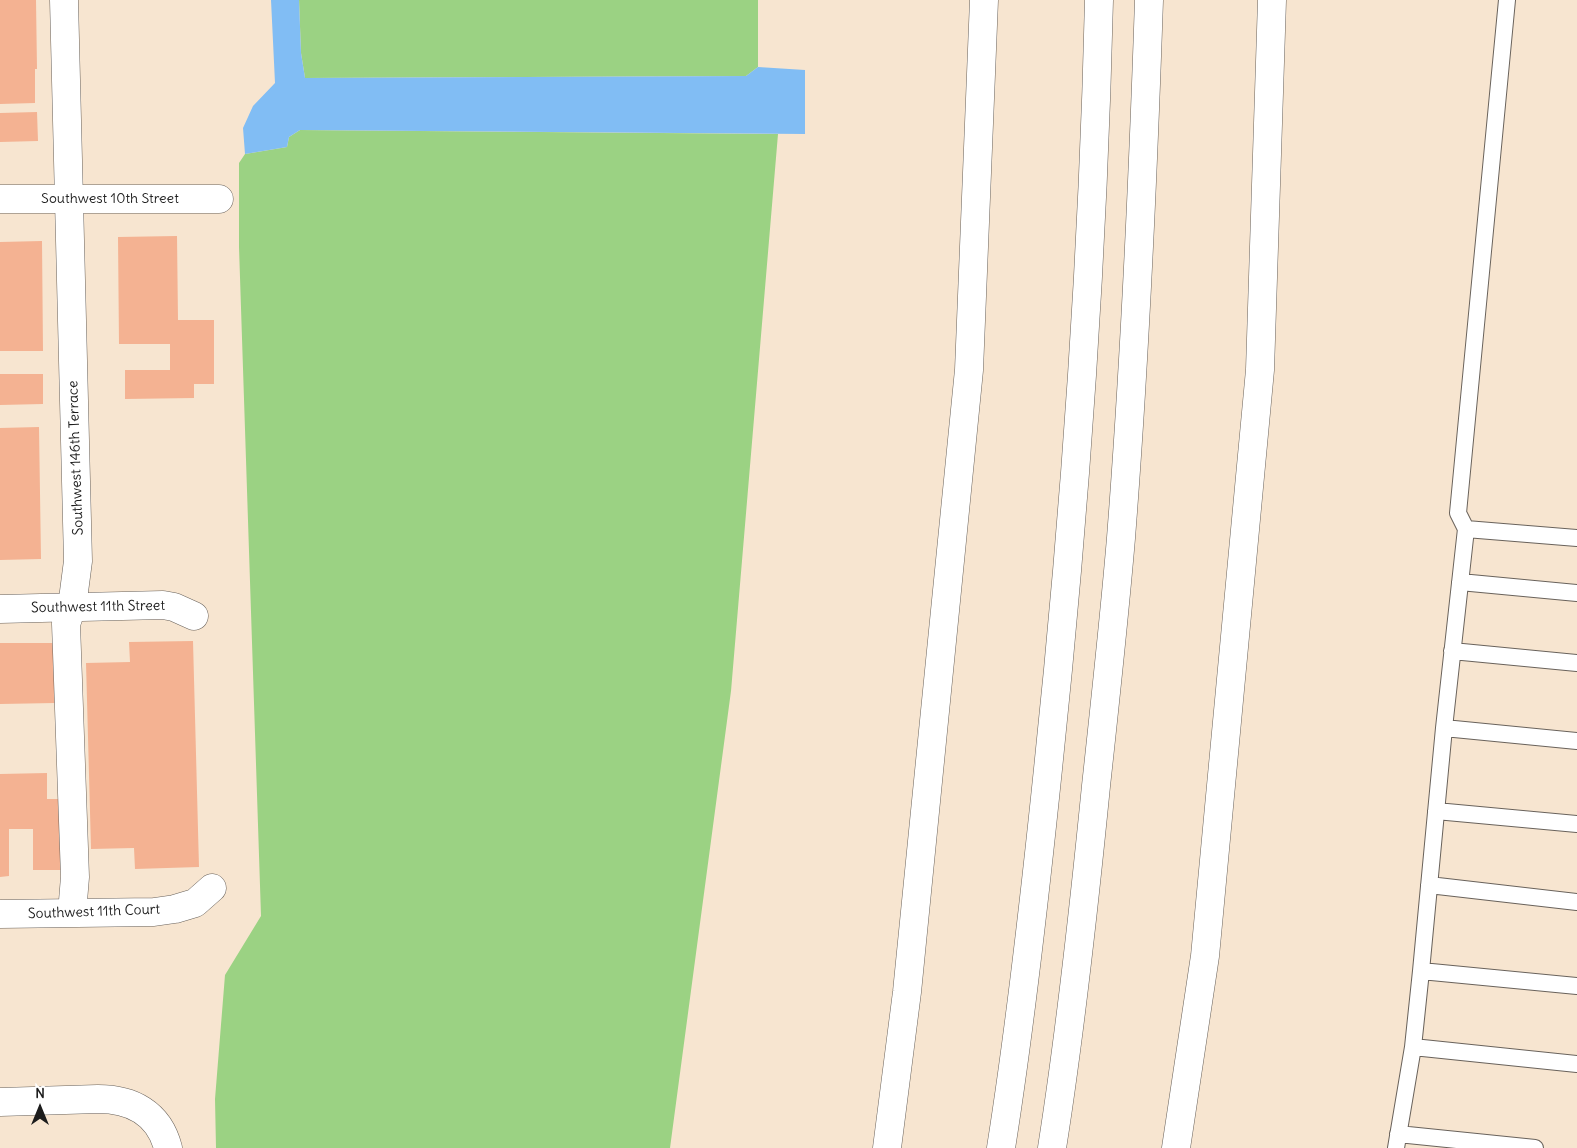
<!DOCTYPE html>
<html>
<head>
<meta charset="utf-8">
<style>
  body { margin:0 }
  #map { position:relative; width:1577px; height:1148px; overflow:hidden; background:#f7e5d0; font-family:Delius,sans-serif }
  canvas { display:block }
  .north { position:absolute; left:15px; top:1083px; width:50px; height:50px; -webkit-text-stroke:4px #fff; paint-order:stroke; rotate:0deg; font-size:14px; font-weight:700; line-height:20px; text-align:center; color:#1c1c1c }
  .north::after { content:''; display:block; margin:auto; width:18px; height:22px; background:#1c1c1c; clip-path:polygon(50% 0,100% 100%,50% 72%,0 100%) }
</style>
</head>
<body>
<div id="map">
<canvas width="1577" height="1148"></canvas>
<div class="north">N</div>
</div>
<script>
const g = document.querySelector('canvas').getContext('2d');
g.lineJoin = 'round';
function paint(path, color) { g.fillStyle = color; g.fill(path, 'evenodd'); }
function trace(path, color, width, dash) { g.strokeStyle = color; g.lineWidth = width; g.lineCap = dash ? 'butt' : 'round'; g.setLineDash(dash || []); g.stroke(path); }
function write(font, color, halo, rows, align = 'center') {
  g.font = font + ' Delius,sans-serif'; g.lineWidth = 4; g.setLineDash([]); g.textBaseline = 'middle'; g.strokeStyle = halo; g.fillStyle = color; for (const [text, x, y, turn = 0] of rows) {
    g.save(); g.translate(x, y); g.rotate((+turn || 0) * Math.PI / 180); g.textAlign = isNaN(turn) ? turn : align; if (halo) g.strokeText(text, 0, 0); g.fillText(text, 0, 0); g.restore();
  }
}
const green = new Path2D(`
  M299 0H758V67L746 76 305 78 301 53Z
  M300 130 778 134 731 691 670 1148H216L215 1099 225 975 261 916 239 247V163L245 154 287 147 289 137Z`);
const water = new Path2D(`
  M271 0H299L301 53 305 78 746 76 758 67 805 70V134L300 130 289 137 287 147 245 154 243 128 253 106 275 83Z`);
const building = new Path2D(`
  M0 0H36L37 69H35V103L0 104Z
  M37 112 38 141 0 142V113Z
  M177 236 178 320H214V384H194V398L125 399V370H170V344H119L118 237Z
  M42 241 43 351H0V242Z
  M0 374H43V404L0 405Z
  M39 427 41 559 0 560V428Z
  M193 641 199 867 135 869 134 848 91 849 86 663 130 662 129 642Z
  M0 643H54L55 703 0 704Z
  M47 773V799H62L63 870H33V829H9V876L0 877V774Z`);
const service = new Path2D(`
  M1507 0 1458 513 1466 529 1577 538
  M1460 582 1577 593
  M1452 651 1577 663
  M1444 728 1577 741
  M1436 811 1577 824
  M1429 885 1577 902
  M1421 971 1577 986
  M1413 1047 1577 1064
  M1398 1134 1535 1148
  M1396 1148 1413 1047 1421 971 1444 728 1466 529`);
const minor = new Path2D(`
  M64 0 78 561 72 607 66 624 75 877 72 913
  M0 199H219
  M0 609 163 605 174 607 194 616
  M0 914 154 912 175 909 195 903 212 888
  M0 1102 98 1099C132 1099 159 1113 168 1148`);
const motorway = new Path2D(`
  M887 1148 907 992 969 370 984 0
  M1001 1148C1021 1022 1035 895 1048 769 1075 513 1093 257 1099 0
  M1052 1148C1071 1028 1084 907 1096 786 1105 703 1114 621 1121 538 1135 359 1143 179 1149 0
  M1176 1148 1205 956 1260 370 1272 0`);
const streetNames = [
  ["Southwest 10th Street",110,199],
  ["Southwest 146th Terrace",76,458,-92],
  ["Southwest 11th Street",98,607,-1],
  ["Southwest 11th Court",94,912,-2]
];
paint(green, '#9bd283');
paint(water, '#81bdf4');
paint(building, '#f4b292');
trace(service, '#69625b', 18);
trace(minor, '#69625b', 29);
trace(motorway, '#69625b', 29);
trace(service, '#fff', 16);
trace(minor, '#fff', 28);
trace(motorway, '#fff', 28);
write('14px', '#1c1c1c', '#fff', streetNames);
</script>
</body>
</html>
